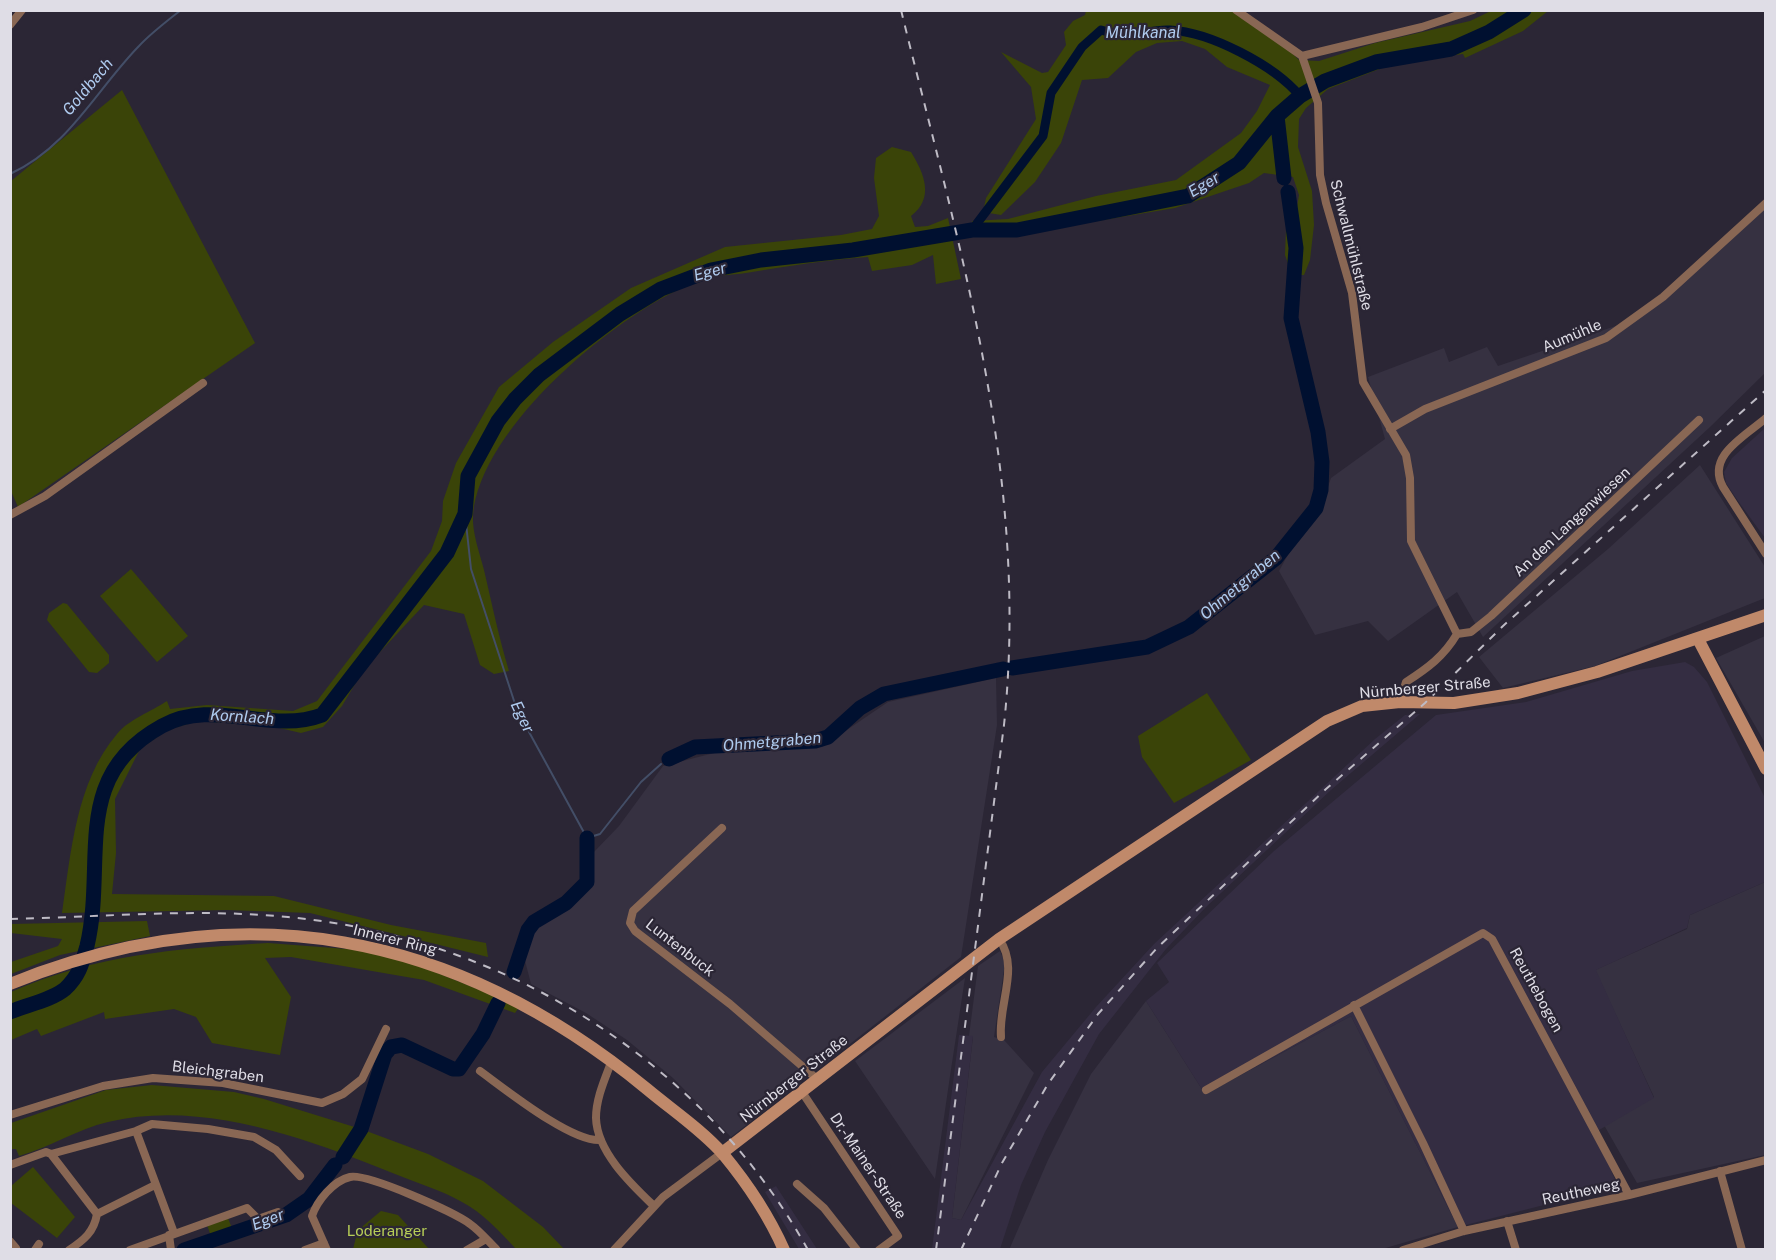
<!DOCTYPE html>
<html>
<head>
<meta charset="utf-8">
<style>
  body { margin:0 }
  #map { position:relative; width:1776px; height:1260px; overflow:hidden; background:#2b2635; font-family:"Public Sans",sans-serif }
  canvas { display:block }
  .frame { position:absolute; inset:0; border:12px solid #dfdde6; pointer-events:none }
</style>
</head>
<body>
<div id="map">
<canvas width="1776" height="1260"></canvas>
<div class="frame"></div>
</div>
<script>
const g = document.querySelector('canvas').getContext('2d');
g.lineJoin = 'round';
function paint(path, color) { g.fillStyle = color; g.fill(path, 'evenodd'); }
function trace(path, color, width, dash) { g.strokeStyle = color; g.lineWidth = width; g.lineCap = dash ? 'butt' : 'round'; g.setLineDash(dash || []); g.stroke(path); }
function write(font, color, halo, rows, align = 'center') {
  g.font = font + ' "Public Sans",sans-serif'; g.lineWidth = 4.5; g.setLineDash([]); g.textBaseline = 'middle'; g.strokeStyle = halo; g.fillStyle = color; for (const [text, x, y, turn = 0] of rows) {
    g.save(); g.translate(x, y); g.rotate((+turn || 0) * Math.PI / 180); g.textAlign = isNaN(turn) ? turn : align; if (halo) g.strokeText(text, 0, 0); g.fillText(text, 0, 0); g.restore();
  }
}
const commercial = new Path2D(`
  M1765 206V373L1710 427 1483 637 1457 592 1388 641 1368 621 1315 635 1279 571 1307 520 1322 504 1331 478 1385 439 1368 377 1444 348 1449 362 1487 347 1498 366 1639 318Z
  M1700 465 1765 567V598L1595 666 1503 688 1479 657 1608 549Z
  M1765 636V743L1716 658Z
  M996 678 997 725 961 957 731 1137 673 1078 627 1040 586 1013 531 984 523 953 539 922 594 880 593 853 619 826 663 766 722 751 822 747 888 702Z
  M1765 882V1155L1637 1183 1604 1125 1654 1097 1595 970 1687 929 1690 915Z
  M1000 951 1005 963 994 1037 1004 1040 1034 1073 961 1220 952 1218 973 1037 969 1036 978 966Z
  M965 978 950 1076 935 1179 855 1061Z
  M1146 1001 1205 1094 1351 1016 1458 1227 1382 1249 1009 1250 1048 1160 1091 1074Z`);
const built = new Path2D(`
  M1765 428V538L1738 501 1726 483 1724 472 1732 458Z
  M1685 662 1694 667 1707 682 1765 798V882L1690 915 1687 928 1596 970 1654 1098 1594 1133 1618 1186 1458 1227 1351 1016 1205 1094 1146 1001 1169 982 1157 963 1274 851 1436 715 1526 702 1632 671Z
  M1420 714 1331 790 1206 907 1166 949 1099 1034 1045 1132 1021 1185 1000 1249H932L959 1035 973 1036 952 1218 961 1220 1042 1072 1096 1007 1154 944 1375 739 1405 715Z
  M776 1186 817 1249H799L765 1192Z`);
const green = new Path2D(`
  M1086 11H1232L1285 46 1299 60 1319 61 1375 43 1470 21 1491 11H1548L1523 31 1465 58 1463 54 1395 63 1328 89 1306 108 1299 119 1298 147 1312 191 1314 225 1310 260 1304 275H1292L1285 255 1286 229 1297 207 1299 195 1293 177 1264 173 1249 183 1175 208 1008 236 996 233 975 237 972 221 1008 219 1096 196 1176 180 1241 133 1257 111 1270 85 1227 67 1205 49 1182 41 1157 43 1136 52 1108 78 1082 80 1061 143 1035 182 1001 215 983 212 986 198 1036 119 1031 87 1001 52 1042 73 1048 72 1066 45 1064 32 1073 21 1085 15Z
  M122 90 255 343 18 507 11 491V181Z
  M892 147 911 152C924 173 935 198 911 216L915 227 928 226 948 218 961 279 936 284 933 255 912 265 872 271 868 257C827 260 787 266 746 273 732 275 715 275 701 280 622 308 479 427 473 516 472 533 480 554 484 570 492 604 499 638 509 671L494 674 480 665 464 614 424 605 364 669 342 706 323 727 301 733 271 726 198 721 167 730 140 749 115 799 116 853 112 894 274 896 391 925 486 943 488 957 310 913 227 910 62 913C71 852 76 782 117 734 128 720 152 711 167 701L170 709 207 705 293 711 317 701 431 551 442 521 443 501 456 463 499 387 553 342 631 288 725 247 841 235 872 229 879 216 874 178 876 158Z
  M131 569 188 636 157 662 100 596Z
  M63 603 67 604 109 655V663L97 673 89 672 47 620 49 613Z
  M1207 693 1251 760 1174 803 1142 757 1138 736Z
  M147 921 150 936 60 955 11 974V962L58 946 62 939 11 933V924Z
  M268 943 360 950 415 964 520 1006 515 1013 424 980 291 957 265 958 291 997 280 1055 212 1043 196 1017 174 1009 105 1019 104 1012 41 1036 37 1029 11 1040V992C97 954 175 949 268 943Z
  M152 1085 234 1092 264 1099 361 1129 428 1154 483 1181 543 1227 564 1249H516C500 1232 483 1213 462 1202 441 1190 417 1183 395 1174 308 1139 203 1099 108 1122 78 1129 50 1147 19 1156L16 1149H11V1123L106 1090Z
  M33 1167 75 1217 57 1238 11 1203V1186Z
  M381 1211 398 1215 429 1249H353L358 1230Z
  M228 1218 233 1231 212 1239 207 1225Z`);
const stream = new Path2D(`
  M10 174C69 147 96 90 139 46 151 33 167 21 181 10
  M465 514 471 569 517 710 587 838 600 834 641 782 661 764
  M213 1241 215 1235 229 1231 234 1233`);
const canal = new Path2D(`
  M972 230 1043 136 1051 93 1082 47 1101 30C1108 32 1116 35 1123 35 1139 35 1154 29 1170 30 1210 32 1274 65 1300 96`);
const river = new Path2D(`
  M1277 116 1284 178
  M1012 668 1147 647 1189 627 1276 558 1316 508 1321 490 1322 462 1318 432 1291 318 1296 248 1288 192
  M669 759 695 747 815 741 828 737 860 708 884 694 1003 669
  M514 972 528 930 534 922 566 903 587 882V838
  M10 1012C26 1005 52 1000 65 989 79 976 82 964 87 946 107 861 69 777 162 726 213 697 270 735 322 715L447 553 465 514 468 476 498 421 515 399 539 375 620 314 661 289 711 270 761 260 853 250 972 230H1017L1188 196 1239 163 1277 116 1300 96 1325 81 1376 62 1451 49 1489 32 1524 10
  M343 1157 361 1129 385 1054 391 1047 402 1045 453 1069H459L483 1034 498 1003
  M184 1250 286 1215 309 1199 335 1165`);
const street = new Path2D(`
  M1236 10 1302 56 1318 103 1320 175 1326 203 1352 293 1363 382 1406 455 1410 478 1411 541 1457 634C1444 656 1428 668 1406 682L1400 702
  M10 25 22 10
  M1302 56 1422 27 1473 10
  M1766 418C1744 437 1706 456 1723 487L1766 554
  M1390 429 1425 409 1606 338 1663 297 1766 203
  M10 515 45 496 203 383
  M1457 634 1471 632 1491 616 1699 420
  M722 828 633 911 630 923 635 931 730 1004 817 1079
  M999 939C1020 968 998 1004 1001 1037
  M1354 1005 1423 1143 1464 1231
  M612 1060C605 1079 596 1098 596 1118 597 1152 631 1184 654 1206
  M480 1071C505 1089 572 1143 601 1140
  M1206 1090 1483 933 1492 939 1629 1195
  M802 1092 898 1236 879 1250
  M10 1115 103 1086 153 1078 223 1083 322 1103 343 1094 362 1079 386 1029
  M136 1131 174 1233
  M51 1154 97 1214C94 1232 84 1240 69 1250
  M10 1165 46 1152 51 1154 136 1131 152 1124 208 1129 254 1137 276 1150 300 1176
  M1720 1171 1742 1250
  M797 1184 824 1208 857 1250
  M97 1214 155 1185
  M1507 1221 1516 1250
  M169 1235 171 1250
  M10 1241 16 1248
  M35 1250 39 1244
  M130 1250 247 1208 258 1219 278 1212
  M305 1250 324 1243
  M327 1250 312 1216C317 1201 333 1181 350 1177 367 1173 454 1212 470 1224 480 1231 488 1241 497 1250
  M467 1250 486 1239
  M614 1250 663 1197 722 1153
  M1403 1250 1464 1231 1629 1195 1766 1160`);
const secondary = new Path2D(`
  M1698 639 1766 769
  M10 984C242 890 456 932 647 1089 672 1110 702 1130 723 1154 747 1183 769 1216 784 1250
  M722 1153 999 939 1327 721 1362 706 1400 702 1454 703 1518 693 1597 672 1766 615`);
const rail = new Path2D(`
  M901 10C959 247 1030 478 1004 725L936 1250
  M10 919C102 917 196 908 288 917 502 937 703 1060 808 1250
  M961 1250 1002 1163 1048 1084 1098 1014 1157 948 1326 789 1425 703 1503 626 1766 390`);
const streetNames = [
  ["Schwallmühlstraße",1351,245,76],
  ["Aumühle",1572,336,-23],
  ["An den Langenwiesen",1572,522,-43],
  ["Nürnberger Straße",1425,688,-5],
  ["Innerer Ring",395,940,14],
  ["Luntenbuck",680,948,38],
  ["Reuthebogen",1536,990,61],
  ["Bleichgraben",218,1072,7],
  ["Nürnberger Straße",794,1079,-38],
  ["Dr.-Mainer-Straße",868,1166,56],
  ["Reutheweg",1581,1192,-12]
];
const parkNames = [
  ["Loderanger",387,1231]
];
const waterNames = [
  ["Mühlkanal",1143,33],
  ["Goldbach",88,87,-50],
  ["Eger",1204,185,-31],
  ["Eger",710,272,-15],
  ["Ohmetgraben",1240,585,-40],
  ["Kornlach",242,717,4],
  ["Eger",522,717,64],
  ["Ohmetgraben",772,742,-5],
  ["Eger",268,1220,-21]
];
paint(commercial, '#363141');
paint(built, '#342d42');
paint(green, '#3a4408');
trace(stream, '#434e67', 2);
trace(canal, '#001030', 9);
trace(river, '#001030', 15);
trace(street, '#896754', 8);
trace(secondary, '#c0896a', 12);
trace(rail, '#bebbc5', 2, [8, 8]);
write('15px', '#dfdde6', '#2b2635', streetNames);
write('15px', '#b7ce57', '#2b2635', parkNames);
write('italic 16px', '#afcbef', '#2b2635', waterNames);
</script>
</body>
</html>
